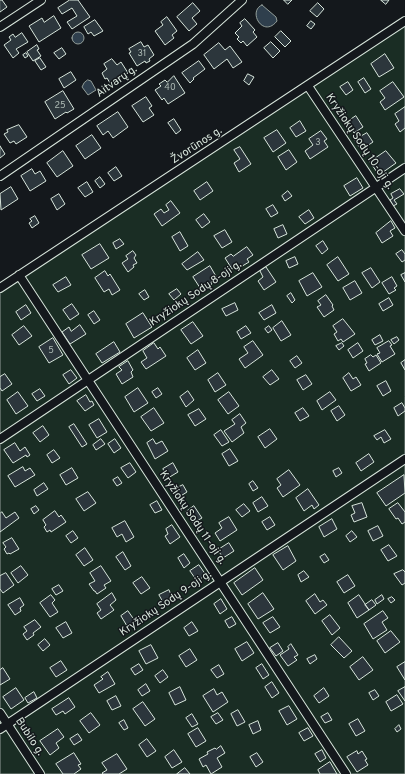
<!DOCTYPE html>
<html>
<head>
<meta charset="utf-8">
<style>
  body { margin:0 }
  canvas { display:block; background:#14181c }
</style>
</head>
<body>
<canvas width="405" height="774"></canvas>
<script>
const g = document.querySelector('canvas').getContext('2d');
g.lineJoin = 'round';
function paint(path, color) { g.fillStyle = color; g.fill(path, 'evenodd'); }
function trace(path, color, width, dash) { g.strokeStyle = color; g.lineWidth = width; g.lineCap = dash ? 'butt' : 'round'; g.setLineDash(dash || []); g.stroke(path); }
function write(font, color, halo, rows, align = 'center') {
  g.font = font + ' Overpass,sans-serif'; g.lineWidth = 3; g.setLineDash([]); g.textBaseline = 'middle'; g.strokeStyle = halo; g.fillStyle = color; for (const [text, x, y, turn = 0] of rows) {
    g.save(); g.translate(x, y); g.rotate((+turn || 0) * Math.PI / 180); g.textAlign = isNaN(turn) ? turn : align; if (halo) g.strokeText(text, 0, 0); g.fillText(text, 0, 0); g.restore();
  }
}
const green = new Path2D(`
  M405 19V774H0V292Z`);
const water = new Path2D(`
  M262 5 276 17 277 21C263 39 247 11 262 5Z
  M72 38a6 6 0 1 1 12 0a6 6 0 1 1-12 0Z
  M88 80 91 81 96 90 88 95 82 87 84 83Z`);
const building = new Path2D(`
  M0 0H2L7 7 0 12Z
  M70 0H78L90 17 72 29 67 22 77 16 72 8 62 14 58 8Z
  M284 0H292L288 4Z
  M381 0H389L386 4Z
  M193 3 200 11 192 18 197 24 189 31 177 17Z
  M318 3 324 9 317 17 310 11Z
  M54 16 61 28 39 42 29 26 42 18 44 22Z
  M167 17 177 31 172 35 174 38 165 45 155 31 163 25 161 22Z
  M245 19 255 30 253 32 257 37 247 46 243 41 241 43 237 39 239 37 235 33 242 26 240 23Z
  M95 20 103 31 94 36 91 32 88 34 84 27Z
  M311 21 315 24 311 29 307 26Z
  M281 31 291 41 285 47 275 37Z
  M22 33 28 42 16 49 19 53 13 58 4 45 11 40 9 37 13 34 15 37Z
  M141 42 144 47 148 45 154 55 149 59 150 61 146 63 145 61 137 66 129 53 131 52 129 49Z
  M271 42 280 51 273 58 264 48Z
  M219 43 225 50 230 46 242 62 233 68 227 59 214 69 204 55Z
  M37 45 39 49 37 50 41 56 33 61 27 52Z
  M62 48 66 54 59 59 54 53Z
  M26 53 28 56 25 58 23 55Z
  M385 54 394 68 379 77 371 64Z
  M40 58 46 67 41 70 35 61Z
  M112 59 117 65 121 62 128 73 110 83 107 78 105 79 102 73 107 69 104 64Z
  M199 61 205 69 193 78 194 79 190 83 182 73Z
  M71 72 76 80 64 88 59 79Z
  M248 74 254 77 249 85 244 81Z
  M174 76 185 93 168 104 164 98 162 100 155 90 161 86 159 84 165 80 167 82Z
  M364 78 371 89 365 93 358 82Z
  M348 82 353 90 346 95 340 87Z
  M393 82 404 97 385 110 380 102 385 98 380 91Z
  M63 91 74 109 67 113 66 112 55 119 45 102Z
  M146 97 152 106 149 108 154 115 143 122 132 106Z
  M405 107V128L400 132 395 124 399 121 395 114Z
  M118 112 128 127 113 138 108 131 103 135 97 126Z
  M356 116 363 127 354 133 347 122Z
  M174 119 181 130 176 134 168 123Z
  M300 121 306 131 296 137 290 128Z
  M19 125 27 137 16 144 14 141 10 143 4 134 8 132 7 130Z
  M277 130 286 143 273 152 264 138Z
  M321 131 327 139 324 141 328 147 310 159 305 151 313 145 309 139Z
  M367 133 373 142 361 150 355 140Z
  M92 135 101 148 85 159 76 146Z
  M0 146 5 154 0 158Z
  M240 147 251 164 239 172 234 163 240 159 234 150Z
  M289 150 297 162 286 170 278 157Z
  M63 151 73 166 57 177 47 163Z
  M386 151 396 163 379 175 370 162Z
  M116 167 122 176 114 181 108 173Z
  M32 169 35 174 40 171 46 181 30 191 21 176Z
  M100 177 105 184 100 188 95 181Z
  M357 178 363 188 350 196 344 186Z
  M87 182 93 192 85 197 78 188Z
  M207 182 213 191 200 200 194 191Z
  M11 187 18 199 1 210 0 194Z
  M400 189 404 194 394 200 397 204 393 206 390 200 393 198 391 194Z
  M288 191 292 196 285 201 282 196Z
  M59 194 65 204 57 210 51 199Z
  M171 201 180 213 162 226 154 214 161 209 164 213 169 210 166 205Z
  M273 205 278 213 271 217 266 209Z
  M309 210 314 218 305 224 299 217Z
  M204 214 210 222 202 228 196 220Z
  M35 216 39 223 32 228 29 223 32 221 30 219Z
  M391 221 395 228 390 231 393 236 382 243 376 233Z
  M283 225 287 234 278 238 274 229Z
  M225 230 232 242 222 248 214 236Z
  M180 232 188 246 180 251 172 237Z
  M120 239 124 244 116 249 113 243Z
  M323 241 328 249 322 254 316 246Z
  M100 244 109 258 91 269 82 255Z
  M247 247 253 255 247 259 249 262 239 268 237 266 232 269 225 258 231 254 233 256Z
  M402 250 405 254V260L402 262 396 254Z
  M133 251 136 255 134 258 137 263 133 265 134 267 128 272 122 263 128 259 126 256Z
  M198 252 204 260 187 270 182 264Z
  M295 257 298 264 289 268 286 261Z
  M338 257 349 274 338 281 327 265Z
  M210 266 217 278 211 282 212 284 202 291 193 277Z
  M266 267 276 282 264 290 258 281 263 277 260 271Z
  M371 268 380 282 372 288 362 273Z
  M105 271 108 276 110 274 120 290 112 295 109 289 104 292 95 278Z
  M313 273 322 287 307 296 299 281Z
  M405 273V282L401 275Z
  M66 277 71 285 58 292 53 285Z
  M392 277 397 286 394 288 396 290 389 294 382 283Z
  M355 281 362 293 350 300 343 288Z
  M177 289 181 294 174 300 169 294Z
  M145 290 149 297 144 300 139 294Z
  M291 293 295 300 292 303 287 296Z
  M326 295 333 305 332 306 334 310 324 317 317 307 321 305 318 301Z
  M389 298 393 305 383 311 379 304Z
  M235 303 238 310 226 316 222 309Z
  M72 304 79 314 70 320 63 310Z
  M26 305 31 313 21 320 16 312Z
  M272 305 276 313 264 320 259 313Z
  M94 311 100 320 94 324 88 315Z
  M143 313 152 327 134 338 126 324Z
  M343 319 355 334 343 342 341 339 338 341 334 334 337 332 333 326Z
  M282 321 291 335 281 341 273 328Z
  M193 322 203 336 191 344 181 330Z
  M80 325 86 334 70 344 62 332 69 327 71 331Z
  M24 326 32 336 19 345 12 335Z
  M246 326 251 333 241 339 237 332Z
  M269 326 272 330 268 333 265 329Z
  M380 335 383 341 375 345 372 340Z
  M397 337 399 340 394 344 391 340Z
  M53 338 63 355 49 363 39 347Z
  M253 341 263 355 245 368 239 359 248 353 244 347Z
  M389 341 392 345 390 346 395 354 382 362 377 354 380 353 377 348Z
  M114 342 120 352 102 363 96 354Z
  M154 343 158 349 160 347 166 356 146 369 141 362 147 358 143 351Z
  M342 343 344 346 339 350 336 346Z
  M358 343 363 351 353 358 348 350Z
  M198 350 206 363 195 370 187 358Z
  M371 355 373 357 376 355 381 363 369 371 365 364 367 363 365 359Z
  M297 356 302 363 295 368 290 361Z
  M405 360V370L401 363Z
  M128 361 133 370 131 372 133 377 122 384 116 374 122 370 119 367Z
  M71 370 77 378 69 384 63 375Z
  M272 370 279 379 270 385 263 377Z
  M218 373 226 385 215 392 208 380Z
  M349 373 353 379 356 377 361 385 351 391 343 378Z
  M5 374 12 384 2 391 0 388V377Z
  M306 375 312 384 303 390 297 380Z
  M386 381 391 391 383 396 377 386Z
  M138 388 148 403 134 412 125 397Z
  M158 388 162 394 156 398 152 392Z
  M40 389 45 396 37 401 32 394Z
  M188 391 194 400 186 407 180 397Z
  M18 392 28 406 16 414 7 400Z
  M229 392 239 406 228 414 218 400Z
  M330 392 336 400 322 410 317 401Z
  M86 395 90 402 92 401 94 405 85 411 77 401Z
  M402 403 405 408V411L398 416 394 408Z
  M339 406 345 415 337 421 331 411Z
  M154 408 164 423 151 431 141 417Z
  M303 408 309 416 300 421 295 413Z
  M199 409 206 419 195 426 188 415Z
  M240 414 246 423 241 427 244 433 232 442 224 431 235 424 232 420Z
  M99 419 107 432 97 438 89 425Z
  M74 424 87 444 82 447 69 427Z
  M43 426 49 435 40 442 33 433Z
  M270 429 277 439 265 448 258 437Z
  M221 430 229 442 222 446 214 435Z
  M385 430 391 439 384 443 381 437 377 440 374 436Z
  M101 439 105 444 96 450 93 445Z
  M115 439 121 448 114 453 108 444Z
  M153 439 156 444 162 441 168 451 155 459 147 443Z
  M15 443 20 451 25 447 30 455 27 457 26 455 13 463 4 450Z
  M230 449 238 461 229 466 222 454Z
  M54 450 60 458 52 463 47 455Z
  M369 454 374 462 361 471 356 463Z
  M130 463 136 472 128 478 121 468Z
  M173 463 178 472 168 478 163 469Z
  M23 467 25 471 30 468 35 475 15 487 8 476Z
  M72 468 78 478 66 485 60 475Z
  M339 468 342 473 336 477 333 471Z
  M289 470 300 485 283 497 277 488 281 485 277 479Z
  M404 475 405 493 386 506 377 493Z
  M118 477 122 483 117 486 113 480Z
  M253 481 258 488 253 491 249 484Z
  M44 483 48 489 37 496 34 490Z
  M183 485 187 492 179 497 175 489Z
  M308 489 319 505 314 509 312 505 304 511 296 498Z
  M88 492 96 503 84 511 76 499Z
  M262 497 268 506 258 512 253 503Z
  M157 501 162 510 155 513 150 505Z
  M362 503 367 517 354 522 351 515 355 513 352 506Z
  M398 503 405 512V522L402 524 398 518 396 519 389 509Z
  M244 504 250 511 242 517 236 510Z
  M36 506 39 510 34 514 31 509Z
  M194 506 202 518 193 523 186 512Z
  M55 511 59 517 61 515 66 522 51 532 50 530 47 532 44 527 46 525 43 520Z
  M2 512 6 518 15 512 19 518 0 532V514Z
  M229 517 237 530 220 541 215 533 222 528 219 523Z
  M270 517 275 525 267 530 262 522Z
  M332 519 337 529 324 537 319 527Z
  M125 521 134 537 126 542 122 534 117 537 112 528Z
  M172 525 180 537 170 544 165 536 168 534 166 529Z
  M378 526 383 536 373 541 368 531Z
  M73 531 78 538 71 543 66 536Z
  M352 531 357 537 350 542 346 536Z
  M12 538 19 549 10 554 9 553 7 554 4 549 6 547 3 543Z
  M229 543 234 551 223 558 218 550Z
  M389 545 397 556 388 561 381 550Z
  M288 546 296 561 283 570 273 555Z
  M85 548 93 560 84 566 76 555Z
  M123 552 131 566 125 570 116 557Z
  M184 554 190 563 184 568 178 558Z
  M325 554 329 560 324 563 320 557Z
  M199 565 206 575 197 581 190 571Z
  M21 566 28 575 18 583 11 573Z
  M101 566 111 581 104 585 106 588 97 594 95 591H94L89 584 95 581 90 573Z
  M255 568 263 580 242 595 234 583Z
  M403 570 405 572V583L402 585 394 574Z
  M304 571 309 577 301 582 298 575Z
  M6 573 14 585 3 593 0 589V576Z
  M348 575 355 586 344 593 337 582Z
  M142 577 150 588 141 594 133 583Z
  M59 585 63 591 56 595 52 589Z
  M169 590 173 599 164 604 159 595Z
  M112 593 116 600 110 605 114 610 101 619 97 613 101 610 97 604Z
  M263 593 274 609 258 619 248 604Z
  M315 594 320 602 323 600 327 605 315 614 306 601Z
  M51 595 55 600 52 603 58 612 50 617 40 603Z
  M359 595 369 610 357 618 348 603Z
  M382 595 384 599 377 604 375 600Z
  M392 597 395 600 391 603 388 599Z
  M20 598 24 605 20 608 21 611 15 615 8 605Z
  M221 599 227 609 220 614 214 604Z
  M372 600 376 605 369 610 365 605Z
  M128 611 135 621 127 626 121 616Z
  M383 611 388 618 382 622 387 630 373 639 364 624Z
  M330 615 340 628 332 635 322 621Z
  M232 617 236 624 229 628 225 621Z
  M273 617 280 627 270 633 263 623Z
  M35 620 41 627 33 633 34 635 27 640 23 634 27 631 24 627Z
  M66 622 72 633 63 638 56 628Z
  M192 622 198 631 189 636 184 628Z
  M391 631 400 642 385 653 377 641Z
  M339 637 352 651 344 658 331 645Z
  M45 639 50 645 43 651 38 645Z
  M247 642 254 653 242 661 235 649Z
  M278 643 283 651 276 656 270 648Z
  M291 644 298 655 294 657 297 660 288 666 280 655 289 649 288 647Z
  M151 645 158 658 146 664 139 651Z
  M190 649 197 660 186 667 179 656Z
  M315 655 317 659 310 664 307 659Z
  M363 657 373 670 359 680 350 667Z
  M61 661 67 670 56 677 50 668Z
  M405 662V680L397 667Z
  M139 664 143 670 135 675 131 669Z
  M262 664 269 675 263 679 256 668Z
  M219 665 224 674 217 678 211 670Z
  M3 668 10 679 0 685V670Z
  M163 670 168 677 160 683 155 676Z
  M108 672 115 684 99 693 94 685 103 679 101 677Z
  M272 682 279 693 272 698 265 687Z
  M146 684 150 691 142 696 138 690Z
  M180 687 186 700 175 705 169 693Z
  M405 687V701L398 691Z
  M16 688 24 700 11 709 3 697Z
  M324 688 329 696 319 703 314 696Z
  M214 689 217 695 222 692 228 702 213 712 203 696Z
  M375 690 379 696 373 700 369 693Z
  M34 692 37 698 28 703 25 698Z
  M397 695 403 704 391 711 386 702Z
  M116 696 121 706 112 710 107 701Z
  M69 698 75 707 65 714 63 711 56 715 52 709Z
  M143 702 155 719 145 726 133 709Z
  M289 706 297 719 287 725 279 711Z
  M238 710 245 722 237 726 231 714Z
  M91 713 100 725 89 733 80 721Z
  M218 713 223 720 216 724 211 717Z
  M328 713 332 720 325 723 321 717Z
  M192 714 198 724 192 727 186 718Z
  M358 719 365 731 356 736 349 724Z
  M124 720 128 728 124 730 119 723Z
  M258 721 261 730 253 734 249 725Z
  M399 725 401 729 397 732 395 729Z
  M198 728 206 741 196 747 188 734Z
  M308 728 313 736 304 741 299 733Z
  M58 729 64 737 56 743 59 748 50 755 40 741Z
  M78 734 82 740 74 745 70 739Z
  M147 739 156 751 147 757 139 745Z
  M221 746 225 753 217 758 222 767 211 774 206 765 203 767 199 759 208 754 207 752 215 748 216 749Z
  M174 750 182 762 172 768 165 757Z
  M322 750 326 758 320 762 315 754Z
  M357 751 358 754 362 751 367 759 365 760 368 765 357 772 347 757Z
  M74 753 81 764 78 765 81 769 74 774H63L56 764Z
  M257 753 263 762 256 767 250 757Z
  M117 754 127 769 119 774H103L102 773 107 770 102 763Z
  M330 762 337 774H320L318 770Z
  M185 768 190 774H177Z`);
const minor = new Path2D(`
  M0 27 41 0
  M308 86 405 231
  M0 176 193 44 242 0
  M19 275 346 774
  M0 288 405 21
  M0 439 405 168
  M0 713 40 774
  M0 729 405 459`);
const numberNames = [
  ["31",142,54],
  ["40",170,88],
  ["25",60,106],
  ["3",318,143],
  ["5",51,351]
];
const streetNames = [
  ["Aitvarų g.",117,82,-35],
  ["Kryžiokų Sodų 10-oji g.",359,142,56],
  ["Žvorūnos g.",197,146,-33],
  ["Kryžiokų Sodų 8-oji g.",196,294,-34],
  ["Kryžiokų Sodų 11-oji g.",192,518,56],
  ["Kryžiokų Sodų 9-oji g.",166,604,-34],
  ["Bubilo g.",29,737,57]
];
paint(green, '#1a2d24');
trace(green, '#939e99', 1);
paint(water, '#2f3f4d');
trace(water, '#939e99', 1);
paint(building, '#2c363c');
trace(building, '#d8e6dc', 1);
trace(minor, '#d8e6dc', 10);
trace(minor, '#14181c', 8);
write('9px', '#adbab4', null, numberNames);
write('11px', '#d8e6dc', '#14181c', streetNames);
</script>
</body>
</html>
